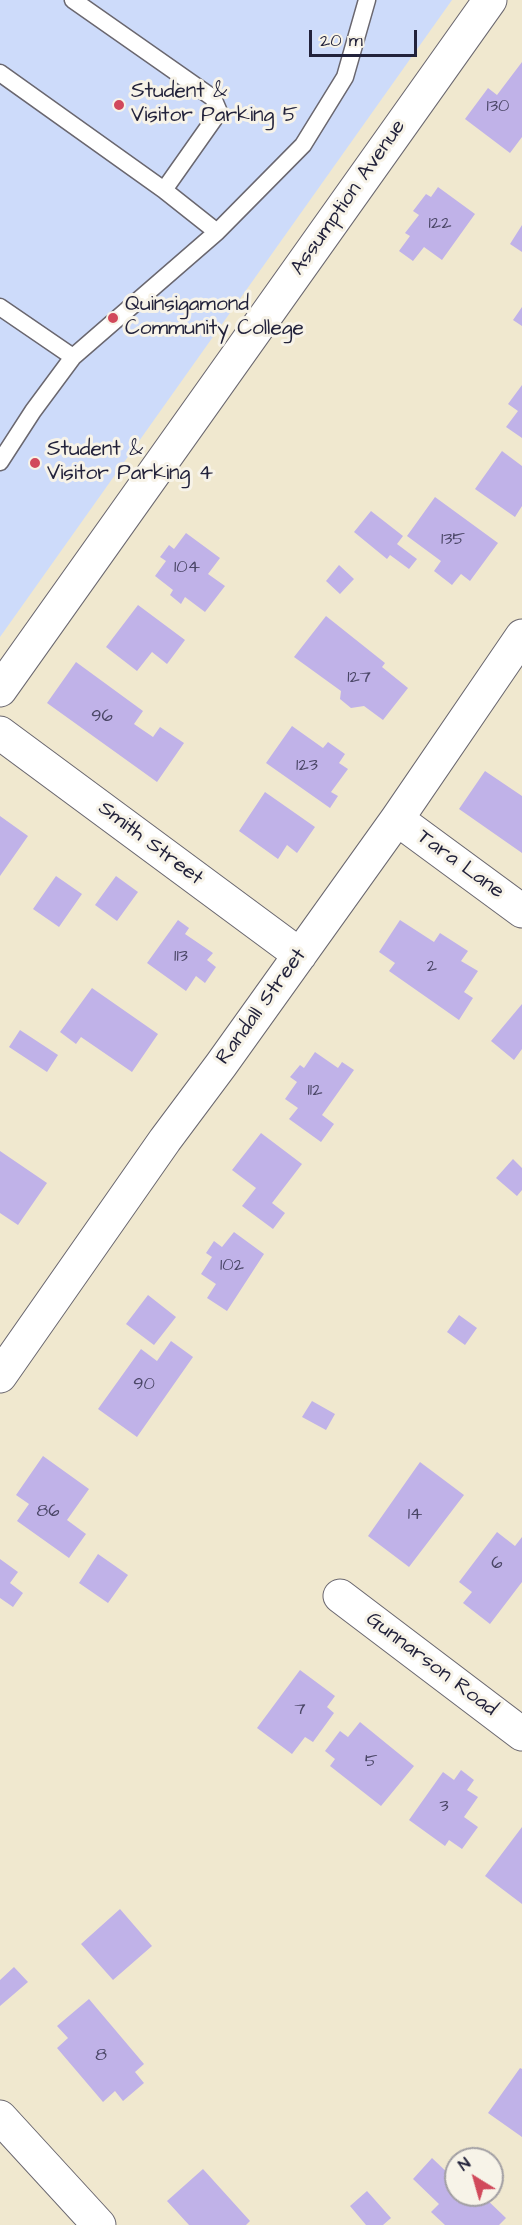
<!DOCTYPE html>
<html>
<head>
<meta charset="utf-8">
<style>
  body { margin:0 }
  #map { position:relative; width:522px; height:2225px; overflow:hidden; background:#f0e8cf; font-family:"Architects Daughter",sans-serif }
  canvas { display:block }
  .north { position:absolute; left:444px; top:2147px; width:60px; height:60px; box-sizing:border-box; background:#f7f3e8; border:2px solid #a29fa3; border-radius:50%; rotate:323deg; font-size:16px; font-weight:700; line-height:24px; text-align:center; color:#22223b }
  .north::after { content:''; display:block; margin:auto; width:21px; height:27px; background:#d1495b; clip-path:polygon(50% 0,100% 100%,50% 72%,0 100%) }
  .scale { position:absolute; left:309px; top:30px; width:108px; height:27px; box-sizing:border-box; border:3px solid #22223b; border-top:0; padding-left:8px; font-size:18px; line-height:21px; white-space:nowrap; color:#22223b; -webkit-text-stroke:4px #f7f3e8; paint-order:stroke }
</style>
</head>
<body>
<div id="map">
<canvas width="522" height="2225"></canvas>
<div class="north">N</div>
<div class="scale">20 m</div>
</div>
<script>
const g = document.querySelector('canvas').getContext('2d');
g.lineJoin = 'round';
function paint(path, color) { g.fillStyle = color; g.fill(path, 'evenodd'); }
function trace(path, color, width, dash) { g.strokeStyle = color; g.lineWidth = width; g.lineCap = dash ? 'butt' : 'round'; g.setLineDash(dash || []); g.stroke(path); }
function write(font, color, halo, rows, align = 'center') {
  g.font = font + ' "Architects Daughter",sans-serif'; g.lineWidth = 6; g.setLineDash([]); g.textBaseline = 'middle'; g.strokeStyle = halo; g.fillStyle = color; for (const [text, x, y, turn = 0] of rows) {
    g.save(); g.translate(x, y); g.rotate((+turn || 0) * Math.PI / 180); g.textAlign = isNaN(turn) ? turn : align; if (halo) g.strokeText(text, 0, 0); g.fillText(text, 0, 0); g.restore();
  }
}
const built = new Path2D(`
  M0 0H452L0 637Z`);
const building = new Path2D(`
  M522 62V137L510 153 465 119 488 88 497 95Z
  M438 187 475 214 442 260 424 247 413 261 399 251 410 236 405 233 419 215 413 211 426 194 431 197Z
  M522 225V252L510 244Z
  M522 307V326L513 320Z
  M522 385V438L506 427 518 411 508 404Z
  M502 451 522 466V506L515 517 475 489Z
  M435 497 498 543 470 581 461 574 452 585 434 571 441 561 407 536Z
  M371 511 403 536 397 544 417 559 409 569 390 555 387 559 354 532Z
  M186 533 220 558 208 574 225 586 205 612 185 597 181 604 170 595 173 590 155 576 166 561 160 557 169 545 174 549Z
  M339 565 354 579 340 594 326 581Z
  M138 605 185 640 167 664 152 652 137 671 106 647Z
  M326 616 385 663 382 667 408 688 383 720 364 706 351 708 340 699 341 691 294 657Z
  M76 662 143 711 134 724 153 737 160 727 184 743 157 782 47 703Z
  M292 726 323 748 328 742 345 754 339 763 348 769 331 792 338 796 330 808 266 763Z
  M485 771 522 796V853L459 809Z
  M265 792 315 827 297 853 287 845 278 859 239 831Z
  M0 816 28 836 0 876Z
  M56 876 82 894 59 927 33 909Z
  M116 876 138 892 117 921 95 905Z
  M178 920 189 928 185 934 213 953 207 960 216 967 205 983 196 976 186 991 147 963Z
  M400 920 434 942 440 933 468 951 461 961 478 971 464 992 473 998 459 1020 389 971 395 963 379 952Z
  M92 988 158 1034 132 1072 81 1037 76 1044 60 1032Z
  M522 1004V1049L514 1060 491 1041Z
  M20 1030 58 1055 47 1072 9 1047Z
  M315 1052 338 1068 342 1062 354 1070 322 1115 334 1124 321 1142 289 1119 298 1108 285 1099 297 1082 290 1077 300 1065 304 1068Z
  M261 1133 302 1164 272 1203 285 1213 273 1229 242 1206 256 1188 232 1170Z
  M0 1151 47 1183 18 1225 0 1213Z
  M513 1159 522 1168V1190L517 1196 496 1178Z
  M234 1232 264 1254 227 1311 207 1298 216 1284 201 1274 212 1257 206 1253 214 1241 222 1247Z
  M148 1295 176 1317 154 1345 126 1324Z
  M459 1315 477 1328 465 1345 447 1332Z
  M171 1341 193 1357 137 1437 98 1409 141 1349 157 1361Z
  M312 1401 335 1414 326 1430 302 1417Z
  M43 1456 89 1489 67 1520 86 1534 69 1558 17 1521 29 1504 16 1495Z
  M420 1462 464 1495 409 1567 368 1536Z
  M497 1532 515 1546 522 1537V1582L490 1624 463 1603 472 1592 459 1582Z
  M98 1554 128 1575 108 1603 79 1583Z
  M0 1559 18 1572 10 1583 23 1593 13 1607 0 1598Z
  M300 1670 335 1696 327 1707 334 1713 313 1742 305 1737 292 1754 257 1728Z
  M360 1722 414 1766 381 1806 330 1766 335 1759 325 1751 340 1731 348 1737Z
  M461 1770 474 1780 467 1790 478 1797 464 1817 478 1827 462 1849 449 1840 445 1846 409 1820 443 1772 454 1780Z
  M522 1827V1904L485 1876Z
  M120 1909 152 1946 113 1980 81 1944Z
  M14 1967 28 1982 0 2006V1980Z
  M89 1999 144 2064 135 2072 144 2083 123 2101 115 2091 103 2102 57 2048 68 2038 57 2026Z
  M520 2068 522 2069V2137L488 2113Z
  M432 2158 452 2177 456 2173V2195H482L506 2218 499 2225H445L431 2212 439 2204 413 2179Z
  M203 2169 250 2221 246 2225H189L167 2201Z
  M367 2191 391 2218 383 2225H366L350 2206Z`);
const lane = new Path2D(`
  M73 0 213 98 219 112 164 190
  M0 73 164 190 217 232
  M0 307 73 357
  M0 462 33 411 73 357 217 232 303 145 345 77 367 0`);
const street = new Path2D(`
  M0 690 490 0
  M0 733 300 955
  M397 819 522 911
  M0 1376 165 1140 221 1065 397 819 522 636
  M340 1596 522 1734
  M0 2117 99 2225`);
const markers = [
  [119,105,6,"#d1495b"],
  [113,318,6,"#d1495b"],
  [35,463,6,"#d1495b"]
];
const numberNames = [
  ["130",498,107],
  ["122",440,224],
  ["135",453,540],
  ["104",187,568],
  ["127",359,678],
  ["96",102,717],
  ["123",307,766],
  ["113",181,957],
  ["2",432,967],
  ["112",315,1091],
  ["102",232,1266],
  ["90",144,1385],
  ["86",48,1512],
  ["14",415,1515],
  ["6",497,1564],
  ["7",300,1710],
  ["5",371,1762],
  ["3",444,1807],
  ["8",101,2056]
];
const poiNames = [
  ["Student &",131,93],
  ["Visitor Parking 5",131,117],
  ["Quinsigamond",125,306],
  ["Community College",125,330],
  ["Student &",47,451],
  ["Visitor Parking 4",47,475]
];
const streetNames = [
  ["Assumption Avenue",349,198,-55],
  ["Smith Street",150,844,37],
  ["Tara Lane",460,865,36],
  ["Randall Street",262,1007,-54],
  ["Gunnarson Road",431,1665,37]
];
paint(built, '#cddbfa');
paint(building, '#c0b2e8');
trace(lane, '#6a676f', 19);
trace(street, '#6a676f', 35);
trace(lane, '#fff', 16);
trace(street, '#fff', 33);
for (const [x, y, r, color] of markers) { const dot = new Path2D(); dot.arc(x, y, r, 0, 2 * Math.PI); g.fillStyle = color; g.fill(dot); trace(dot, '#f7f3e8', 2); }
write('18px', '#4a4666', null, numberNames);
write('21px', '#22223b', '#f7f3e8', poiNames, 'left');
write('21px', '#22223b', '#f7f3e8', streetNames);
</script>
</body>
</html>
